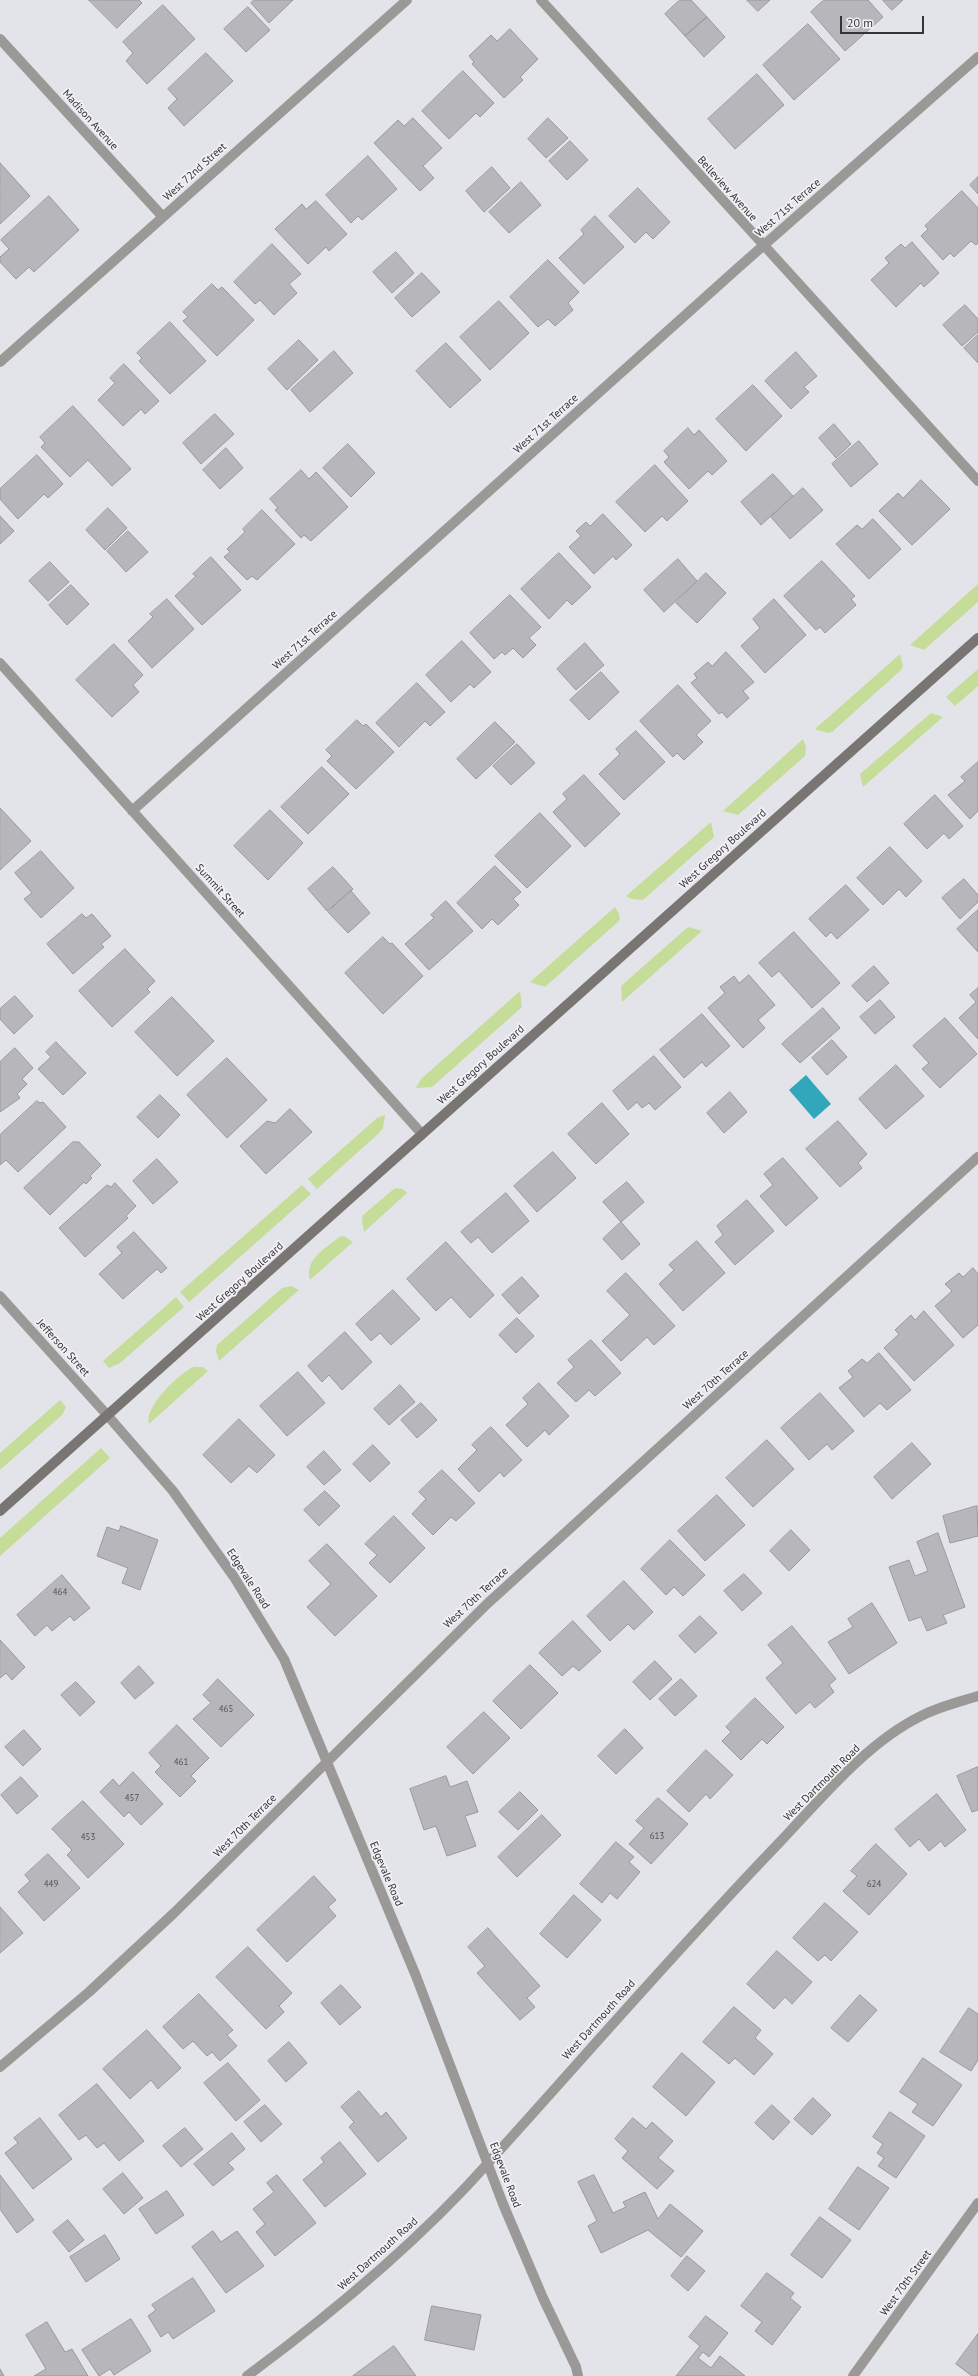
<!DOCTYPE html>
<html>
<head>
<meta charset="utf-8">
<style>
  body { margin:0 }
  #map { position:relative; width:978px; height:2376px; overflow:hidden; background:#e3e4e9; font-family:"PT Sans",sans-serif }
  canvas { display:block }
  .scale { position:absolute; left:840px; top:16px; width:84px; height:18px; box-sizing:border-box; border:2px solid #343436; border-top:0; padding-left:5px; font-size:12px; line-height:14px; white-space:nowrap; color:#343436; -webkit-text-stroke:3px #f1f1f6; paint-order:stroke }
</style>
</head>
<body>
<div id="map">
<canvas width="978" height="2376"></canvas>
<div class="scale">20 m</div>
</div>
<script>
const g = document.querySelector('canvas').getContext('2d');
g.lineJoin = 'round';
function paint(path, color) { g.fillStyle = color; g.fill(path, 'evenodd'); }
function trace(path, color, width, dash) { g.strokeStyle = color; g.lineWidth = width; g.lineCap = dash ? 'butt' : 'round'; g.setLineDash(dash || []); g.stroke(path); }
function write(font, color, halo, rows, align = 'center') {
  g.font = font + ' "PT Sans",sans-serif'; g.lineWidth = 3.5; g.setLineDash([]); g.textBaseline = 'middle'; g.strokeStyle = halo; g.fillStyle = color; for (const [text, x, y, turn = 0] of rows) {
    g.save(); g.translate(x, y); g.rotate((+turn || 0) * Math.PI / 180); g.textAlign = isNaN(turn) ? turn : align; if (halo) g.strokeText(text, 0, 0); g.fillText(text, 0, 0); g.restore();
  }
}
const green = new Path2D(`
  M978 584V602L924 650 910 645Z
  M900 654 903 666 901 670 832 732 827 733 815 729Z
  M978 669V686L955 706 946 697Z
  M931 713 943 717 863 787 860 774Z
  M803 739 806 747 805 756 738 815 723 811Z
  M711 822 714 837 643 900 632 899 626 896Z
  M615 907 619 914 620 920 545 987 530 982Z
  M688 927 702 931 622 1002 621 986Z
  M520 991 522 1007 432 1087 416 1088 421 1079Z
  M385 1115 383 1128 378 1134 317 1189 308 1179 377 1118Z
  M302 1185 311 1194 189 1302 180 1292Z
  M395 1188 403 1189 407 1193 364 1232 362 1221 363 1215Z
  M344 1236 353 1242 310 1280C304 1260 325 1249 339 1237Z
  M291 1286 299 1290 219 1361 216 1351 217 1345 282 1288Z
  M176 1297 184 1307 120 1363 109 1368 103 1361Z
  M203 1367 208 1371 149 1424C144 1407 177 1376 191 1368 194 1366 199 1367 203 1367Z
  M60 1400 66 1407 62 1415 0 1470V1453Z
  M101 1448 110 1458 0 1556V1538Z`);
const water = new Path2D(`
  M806 1075 831 1104 814 1119 789 1090Z`);
const building = new Path2D(`
  M89 0H139L142 3 117 28Z
  M254 0H293L269 23 251 3Z
  M680 0H691L707 17 685 36 665 14Z
  M747 0H770L758 11Z
  M824 0H868L883 17 845 51 811 12Z
  M883 0H903L892 10Z
  M163 5 195 39 147 84 126 61 133 53 123 42Z
  M248 7 270 30 246 52 224 29Z
  M707 17 725 37 704 57 685 36Z
  M808 24 840 59 794 100 763 65Z
  M510 29 538 59 520 77 523 80 504 98 472 64 474 62 469 56 491 35 497 41Z
  M206 53 233 81 184 126 168 108 177 99 168 89Z
  M463 71 494 103 480 117 476 113 449 139 422 111Z
  M757 74 784 105 735 149 708 119Z
  M413 118 442 148 423 166 434 178 420 191 374 143 398 120 404 126Z
  M548 118 568 138 546 158 528 139Z
  M570 141 588 160 567 180 549 161Z
  M368 156 397 189 362 220 358 216 351 223 326 195Z
  M0 163 30 196 0 224Z
  M492 167 510 188 484 212 466 191Z
  M978 177V194L970 185Z
  M521 182 541 205 509 233 489 212Z
  M638 188 670 222 653 239 646 232 635 243 609 216Z
  M962 191 978 208V243L976 245 971 241 954 257 950 253 943 260 921 236 928 229 925 226Z
  M49 196 79 230 34 272 29 267 16 279 0 262V257L9 249 1 240Z
  M316 201 347 234 329 251 326 247 308 264 275 229 302 204 306 209Z
  M595 216 624 247 584 284 559 258 584 234 581 230Z
  M912 242 939 273 924 287 921 283 896 307 871 280 889 263 885 258 901 244 905 248Z
  M272 244 301 274 289 284 297 293 274 315 260 300 255 304 234 282Z
  M396 252 414 273 392 293 373 272Z
  M548 260 579 292 568 303 573 310 555 326 548 319 538 327 510 297Z
  M422 273 440 292 412 317 395 298Z
  M212 284 218 290 222 287 254 320 217 356 183 321 188 317 183 312Z
  M499 301 529 333 490 370 460 337Z
  M965 305 978 319V332L962 346 943 325Z
  M170 322 206 361 170 394 139 361 142 358 137 353Z
  M978 335V363L964 348Z
  M299 340 318 360 287 390 268 369Z
  M446 343 481 380 450 408 416 371Z
  M334 351 353 373 310 412 291 390Z
  M796 352 817 376 804 387 809 392 791 409 765 381Z
  M124 364 159 401 145 414 141 409 123 426 98 400 115 383 110 378Z
  M753 385 782 416 746 451 716 419Z
  M73 406 131 469 112 486 88 460 70 477 41 447 45 443 40 437Z
  M215 414 234 434 201 464 183 443Z
  M834 424 851 444 836 458 819 438Z
  M688 428 694 435 699 430 727 461 712 475 708 471 689 489 664 462 669 457 664 451Z
  M859 441 878 464 851 487 832 464Z
  M348 444 375 473 351 497 323 468Z
  M226 448 243 468 220 489 203 470Z
  M37 455 63 484 48 498 44 494 18 519 0 499V489Z
  M655 465 688 501 667 521 662 516 645 532 616 502Z
  M301 470 309 479 316 472 348 507 311 541 304 535 301 538 275 510 278 508 270 499Z
  M773 474 793 496 761 525 741 502Z
  M921 480 950 509 912 545 879 511 898 493 903 498Z
  M803 488 823 510 790 539 771 517Z
  M108 508 127 528 105 550 86 530Z
  M262 510 295 544 257 580 252 576 247 580 224 557 230 552 227 549 245 532 243 529Z
  M603 514 632 545 616 560 613 556 594 574 569 547 581 536 576 531 586 522 590 526Z
  M0 516 14 531 0 544Z
  M873 519 901 549 869 579 836 544 857 525 862 529Z
  M128 531 148 552 126 572 107 551Z
  M559 553 591 587 572 605 567 600 549 619 521 589Z
  M211 557 241 590 202 625 175 596 196 576 193 574Z
  M678 559 697 581 664 612 644 590Z
  M822 561 855 596 851 599 856 605 825 633 820 627 816 630 784 596Z
  M50 562 69 582 48 601 29 581Z
  M706 573 726 593 697 623 676 603Z
  M71 585 89 604 67 625 49 605Z
  M510 595 541 627 529 638 536 645 523 658 513 648 505 655 502 652 494 659 470 633Z
  M167 599 194 629 152 668 128 641 153 617 150 614Z
  M774 599 806 635 765 673 741 646 760 628 753 619Z
  M462 641 491 672 474 688 470 684 451 702 426 675Z
  M585 643 604 665 576 690 557 669Z
  M114 644 143 675 133 685 139 692 112 717 76 680Z
  M726 652 754 682 743 691 749 698 727 718 722 712 719 714 691 683 697 678 694 674 708 662 712 666Z
  M601 672 619 692 589 720 570 700Z
  M417 683 445 712 430 726 425 721 399 747 376 723Z
  M678 685 711 721 696 735 703 742 684 760 677 753 673 757 640 721Z
  M357 720 363 726 366 724 394 752 356 789 327 761 332 756 326 750Z
  M495 722 515 742 476 779 457 759Z
  M636 731 665 762 624 800 599 774 620 754 616 749Z
  M517 744 535 763 511 785 493 766Z
  M978 762V811L970 819 948 795 965 781 961 777Z
  M322 767 349 794 308 834 281 807Z
  M584 775 620 814 585 847 553 812 567 799 563 794Z
  M935 795 963 826 949 839 944 833 927 849 904 824Z
  M0 808 31 841 0 870Z
  M270 810 303 843 268 880 234 846Z
  M540 813 571 846 527 888 495 856Z
  M890 847 922 881 906 897 899 889 883 905 857 878Z
  M41 851 74 888 41 918 24 899 32 893 15 873Z
  M495 866 521 892 513 899 519 905 498 925 492 919 482 929 457 903Z
  M333 867 353 889 327 911 308 889Z
  M964 879 978 895V902L960 919 942 898Z
  M846 885 869 910 837 939 831 932 826 937 809 919Z
  M351 891 370 913 348 933 328 912Z
  M446 901 473 931 429 970 405 944 434 918 431 915Z
  M978 910V952L957 929Z
  M82 914 86 918 92 914 111 936 101 944 104 947 73 974 47 944Z
  M794 932 840 983 812 1008 779 971 772 977 759 963Z
  M383 937 390 944 392 943 423 976 383 1014 345 973Z
  M125 949 155 981 147 989 150 992 112 1027 79 991Z
  M874 966 889 983 867 1002 852 986Z
  M749 975 775 1005 758 1020 765 1028 743 1048 708 1008 725 993 720 987 734 976 739 983Z
  M978 988V1039L959 1018 976 1002 970 995Z
  M15 996 33 1016 14 1034 0 1019V1009Z
  M172 997 214 1041 177 1076 135 1032Z
  M880 1000 895 1017 875 1034 860 1017Z
  M823 1008 840 1028 800 1063 782 1044Z
  M702 1014 730 1046 706 1067 702 1062 684 1078 660 1050Z
  M945 1018 977 1054 940 1088 922 1069 929 1063 913 1046Z
  M832 1040 847 1057 827 1075 812 1058Z
  M56 1042 86 1073 63 1095 38 1069 51 1057 46 1052Z
  M15 1048 33 1068 22 1079 27 1084 17 1094 20 1098 0 1112V1062Z
  M654 1056 681 1087 655 1110 649 1103 642 1108 637 1102 628 1110 613 1091Z
  M227 1058 267 1100 227 1138 187 1095Z
  M896 1065 924 1096 886 1129 859 1099Z
  M730 1092 747 1112 724 1133 707 1113Z
  M160 1095 180 1115 158 1138 137 1117Z
  M37 1101 40 1103 43 1102 66 1127 18 1172 6 1160 0 1165V1135Z
  M602 1103 629 1134 596 1164 568 1134Z
  M290 1109 312 1132 266 1174 240 1146 267 1121 275 1123Z
  M838 1121 867 1154 858 1163 862 1168 840 1187 806 1149Z
  M73 1142H79L101 1165 90 1176 92 1178 86 1184 84 1182 50 1215 24 1188Z
  M553 1152 576 1178 537 1212 514 1186Z
  M783 1158 818 1198 786 1226 760 1196 773 1185 764 1174Z
  M157 1159 178 1182 153 1204 133 1181Z
  M627 1182 644 1202 621 1222 603 1202Z
  M115 1183 136 1206 126 1216 128 1218 85 1257 59 1228 107 1185 111 1187Z
  M506 1193 529 1221 492 1253 478 1237 471 1243 461 1232Z
  M747 1200 774 1231 735 1265 715 1242 723 1235 717 1226Z
  M621 1222 640 1244 622 1260 603 1239Z
  M134 1232 167 1268 161 1273 157 1269 123 1299 99 1274 122 1253 117 1247Z
  M697 1241 725 1273 683 1311 659 1284 674 1270 669 1265Z
  M446 1242 494 1295 470 1318 451 1297 436 1311 407 1279Z
  M973 1268 978 1274V1325L963 1338 935 1306 952 1291 945 1284 959 1273 963 1277Z
  M626 1273 675 1326 654 1345 647 1337 621 1361 602 1341 630 1315 607 1291Z
  M522 1277 539 1296 519 1314 502 1295Z
  M393 1290 420 1319 391 1345 380 1333 371 1341 356 1324Z
  M924 1311 954 1345 914 1381 884 1348 899 1334 895 1330 911 1315 915 1320Z
  M517 1318 534 1336 516 1353 499 1335Z
  M345 1332 372 1362 342 1390 329 1375 322 1382 308 1366Z
  M591 1340 621 1373 595 1396 589 1390 576 1402 557 1383 574 1367 568 1360Z
  M879 1353 911 1390 887 1410 880 1403 864 1417 839 1388 853 1377 848 1371 862 1359 867 1363Z
  M298 1372 325 1403 287 1436 260 1406Z
  M539 1383 569 1416 549 1435 545 1430 527 1447 506 1425 528 1404 523 1398Z
  M400 1385 415 1402 389 1425 374 1409Z
  M820 1393 854 1431 832 1450 827 1444 809 1460 781 1428Z
  M421 1403 437 1420 417 1438 401 1420Z
  M239 1419 275 1455 257 1473 249 1466 231 1483 203 1455Z
  M491 1427 522 1460 504 1477 500 1472 479 1492 458 1469 477 1450 472 1445Z
  M767 1440 794 1469 753 1507 726 1478Z
  M912 1443 931 1464 892 1499 874 1477Z
  M373 1445 390 1463 370 1482 353 1464Z
  M324 1451 341 1470 324 1485 307 1467Z
  M442 1470 475 1503 456 1521 451 1517 433 1535 412 1514 426 1499 419 1492Z
  M325 1491 340 1506 319 1526 304 1510Z
  M717 1495 745 1525 705 1561 678 1531Z
  M977 1506 978 1536 950 1543 943 1516Z
  M394 1516 425 1548 390 1583 369 1563 377 1555 365 1544Z
  M121 1526 158 1540 140 1590 122 1583 128 1568 97 1556 107 1527 119 1531Z
  M791 1530 810 1550 789 1571 770 1551Z
  M938 1533 965 1607 943 1615 947 1623 927 1631 921 1617 909 1621 889 1567 909 1560 915 1576 928 1571 917 1542Z
  M670 1540 705 1575 683 1596 674 1587 666 1595 641 1569Z
  M327 1544 377 1596 335 1636 307 1607 331 1584 309 1561Z
  M744 1574 762 1593 742 1611 724 1591Z
  M62 1575 90 1608 74 1621 70 1616 52 1631 47 1625 35 1636 17 1615Z
  M624 1581 653 1612 634 1630 628 1624 610 1641 587 1616Z
  M872 1603 897 1643 849 1674 828 1642 853 1627 848 1619Z
  M700 1616 717 1633 695 1653 679 1636Z
  M573 1621 601 1651 579 1671 573 1666 562 1676 539 1653Z
  M792 1626 836 1679 829 1685 834 1692 815 1708 810 1702 796 1714 766 1678 783 1663 768 1645Z
  M0 1640 25 1667 12 1680 6 1673 0 1678Z
  M655 1661 672 1679 650 1700 633 1682Z
  M530 1665 558 1693 521 1729 493 1701Z
  M139 1666 154 1683 135 1699 121 1683Z
  M218 1679 254 1715 221 1747 193 1719 211 1703 203 1695Z
  M681 1679 697 1696 675 1716 659 1699Z
  M76 1682 95 1702 80 1716 61 1695Z
  M755 1698 784 1727 767 1744 762 1739 741 1760 722 1741 731 1732 726 1727Z
  M484 1712 510 1738 473 1774 447 1747Z
  M177 1725 209 1758 191 1776 196 1781 180 1797 155 1772 161 1766 149 1753Z
  M625 1729 643 1748 616 1774 598 1756Z
  M24 1730 41 1749 23 1766 5 1747Z
  M706 1750 733 1775 710 1799 706 1794 689 1812 667 1791Z
  M978 1767V1810L972 1812 957 1776Z
  M133 1772 163 1804 141 1825 129 1812 124 1817 100 1792 113 1779 119 1786Z
  M446 1776 450 1787 467 1781 478 1812 465 1816 476 1846 447 1856 436 1826 424 1830 410 1789Z
  M21 1777 38 1796 17 1814 1 1795Z
  M520 1792 538 1810 518 1830 499 1812Z
  M937 1794 966 1830 945 1847 941 1841 929 1851 919 1839 910 1847 895 1829Z
  M658 1798 688 1824 651 1864 629 1844 644 1828 636 1821Z
  M83 1801 124 1844 88 1878 67 1855 72 1850 52 1829Z
  M542 1815 561 1835 517 1877 498 1857Z
  M616 1842 634 1857 629 1862 640 1872 617 1899 610 1893 602 1903 580 1884Z
  M876 1844 907 1874 869 1915 843 1891 857 1876 851 1871Z
  M48 1854 80 1888 44 1921 18 1892 30 1881 25 1875Z
  M314 1876 336 1900 328 1907 336 1916 287 1962 257 1930Z
  M574 1895 601 1920 567 1958 540 1934Z
  M825 1903 858 1932 831 1961 825 1955 818 1961 793 1938Z
  M0 1907 23 1933 0 1953Z
  M488 1928 540 1986 527 1998 535 2007 520 2020 477 1973 485 1966 468 1947Z
  M248 1947 292 1993 279 2006 284 2012 266 2029 216 1977Z
  M777 1951 812 1982 792 2004 785 1997 774 2009 747 1984Z
  M341 1985 361 2007 340 2025 321 2003Z
  M199 1994 233 2030 227 2035 237 2046 220 2061 212 2052 207 2056 193 2041 183 2049 163 2027Z
  M860 1995 877 2010 848 2042 831 2028Z
  M734 2007 761 2030 755 2038 773 2054 754 2075 735 2058 729 2064 703 2042Z
  M969 2008 978 2014V2060L971 2071 940 2052Z
  M147 2030 181 2068 158 2089 151 2080 130 2099 103 2069Z
  M289 2042 307 2063 286 2082 268 2061Z
  M682 2053 715 2082 686 2116 653 2087Z
  M923 2058 962 2085 933 2126 912 2112 918 2104 900 2092Z
  M228 2063 260 2100 236 2121 204 2083Z
  M97 2084 144 2141 119 2161 104 2143 97 2148 86 2135 79 2140 59 2115Z
  M359 2091 381 2117 386 2112 407 2138 378 2162 349 2127 354 2122 341 2107Z
  M813 2098 831 2115 812 2135 794 2119Z
  M265 2105 282 2124 261 2142 244 2122Z
  M772 2105 790 2122 773 2140 755 2123Z
  M890 2112 925 2136 896 2178 878 2166 884 2158 877 2153 883 2144 873 2137Z
  M40 2118 72 2159 33 2189 5 2153 18 2143 14 2138Z
  M633 2118 646 2129 652 2122 673 2141 658 2158 674 2171 657 2189 622 2158 628 2151 615 2139Z
  M185 2128 203 2149 181 2167 163 2146Z
  M232 2133 245 2149 228 2163 234 2169 213 2186 194 2164Z
  M340 2142 366 2174 325 2207 303 2180 324 2162 321 2158Z
  M858 2167 889 2188 859 2230 829 2209Z
  M123 2173 143 2198 124 2214 103 2189Z
  M0 2175 34 2220 17 2233 0 2209Z
  M277 2175 316 2223 275 2256 256 2232 265 2224 253 2209 274 2192 267 2183Z
  M594 2175 613 2213 626 2207 623 2202 645 2192 658 2219 670 2204 703 2231 681 2257 648 2230 601 2253 588 2226 597 2221 578 2182Z
  M167 2191 184 2215 156 2234 139 2209Z
  M820 2217 851 2240 822 2278 791 2255Z
  M68 2220 84 2240 69 2252 53 2232Z
  M213 2231 221 2242 237 2231 264 2266 226 2293 192 2247Z
  M105 2235 120 2259 86 2282 70 2257Z
  M687 2256 705 2271 688 2291 671 2276Z
  M767 2273 794 2293 790 2298 801 2307 772 2345 755 2331 762 2322 741 2306Z
  M193 2278 215 2311 173 2339 168 2332 161 2337 148 2316 156 2310 152 2305Z
  M432 2306 481 2315 474 2350 425 2340Z
  M706 2316 728 2333 709 2357 703 2352 698 2358 711 2368 720 2356 745 2376H676L700 2346 689 2337Z
  M131 2319 151 2351 114 2375 110 2369 99 2376 82 2350Z
  M47 2322 65 2352 72 2349 88 2376H34L46 2369 26 2335Z
  M978 2334V2376H972L956 2364Z
  M394 2346 416 2376H353Z
  M0 2369 4 2376H0Z`);
const minor = new Path2D(`
  M541 0 978 481
  M0 39 163 217
  M0 362 407 0
  M0 663 422 1134
  M132 811 739 267 978 57
  M0 1296 108 1416 173 1491 234 1577 284 1659 416 1976 503 2204 543 2298 576 2367 578 2376
  M0 2067 89 1992 174 1913 487 1604 978 1157
  M247 2376C334 2312 417 2243 489 2162 585 2056 679 1947 778 1844 820 1800 866 1743 921 1716 938 1707 959 1702 978 1696
  M853 2376 978 2203`);
const secondary = new Path2D(`
  M0 1511 978 638`);
const numberNames = [
  ["464",60,1592],
  ["465",226,1709],
  ["461",181,1762],
  ["457",132,1798],
  ["613",657,1836],
  ["453",88,1837],
  ["449",51,1884],
  ["624",874,1884]
];
const streetNames = [
  ["Madison Avenue",90,120,48],
  ["West 72nd Street",195,172,-42],
  ["Belleview Avenue",727,189,48],
  ["West 71st Terrace",788,208,-41],
  ["West 71st Terrace",546,424,-42],
  ["West 71st Terrace",305,640,-42],
  ["West Gregory Boulevard",723,849,-42],
  ["Summit Street",220,891,48],
  ["West Gregory Boulevard",481,1065,-42],
  ["West Gregory Boulevard",240,1282,-42],
  ["Jefferson Street",63,1348,48],
  ["West 70th Terrace",716,1380,-42],
  ["Edgevale Road",248,1579,57],
  ["West 70th Terrace",476,1598,-43],
  ["West Dartmouth Road",822,1783,-45],
  ["West 70th Terrace",245,1826,-45],
  ["Edgevale Road",386,1874,67],
  ["West Dartmouth Road",599,2020,-48],
  ["Edgevale Road",505,2175,69],
  ["West Dartmouth Road",378,2254,-42],
  ["West 70th Street",906,2283,-54]
];
paint(green, '#c6dc99');
paint(water, '#32a6bb');
paint(building, '#b6b6bb');
trace(building, '#98989d', 1);
trace(minor, '#9b9998', 10);
trace(secondary, '#787573', 10);
write('9px', '#545457', null, numberNames);
write('11px', '#343436', '#f1f1f6', streetNames);
</script>
</body>
</html>
